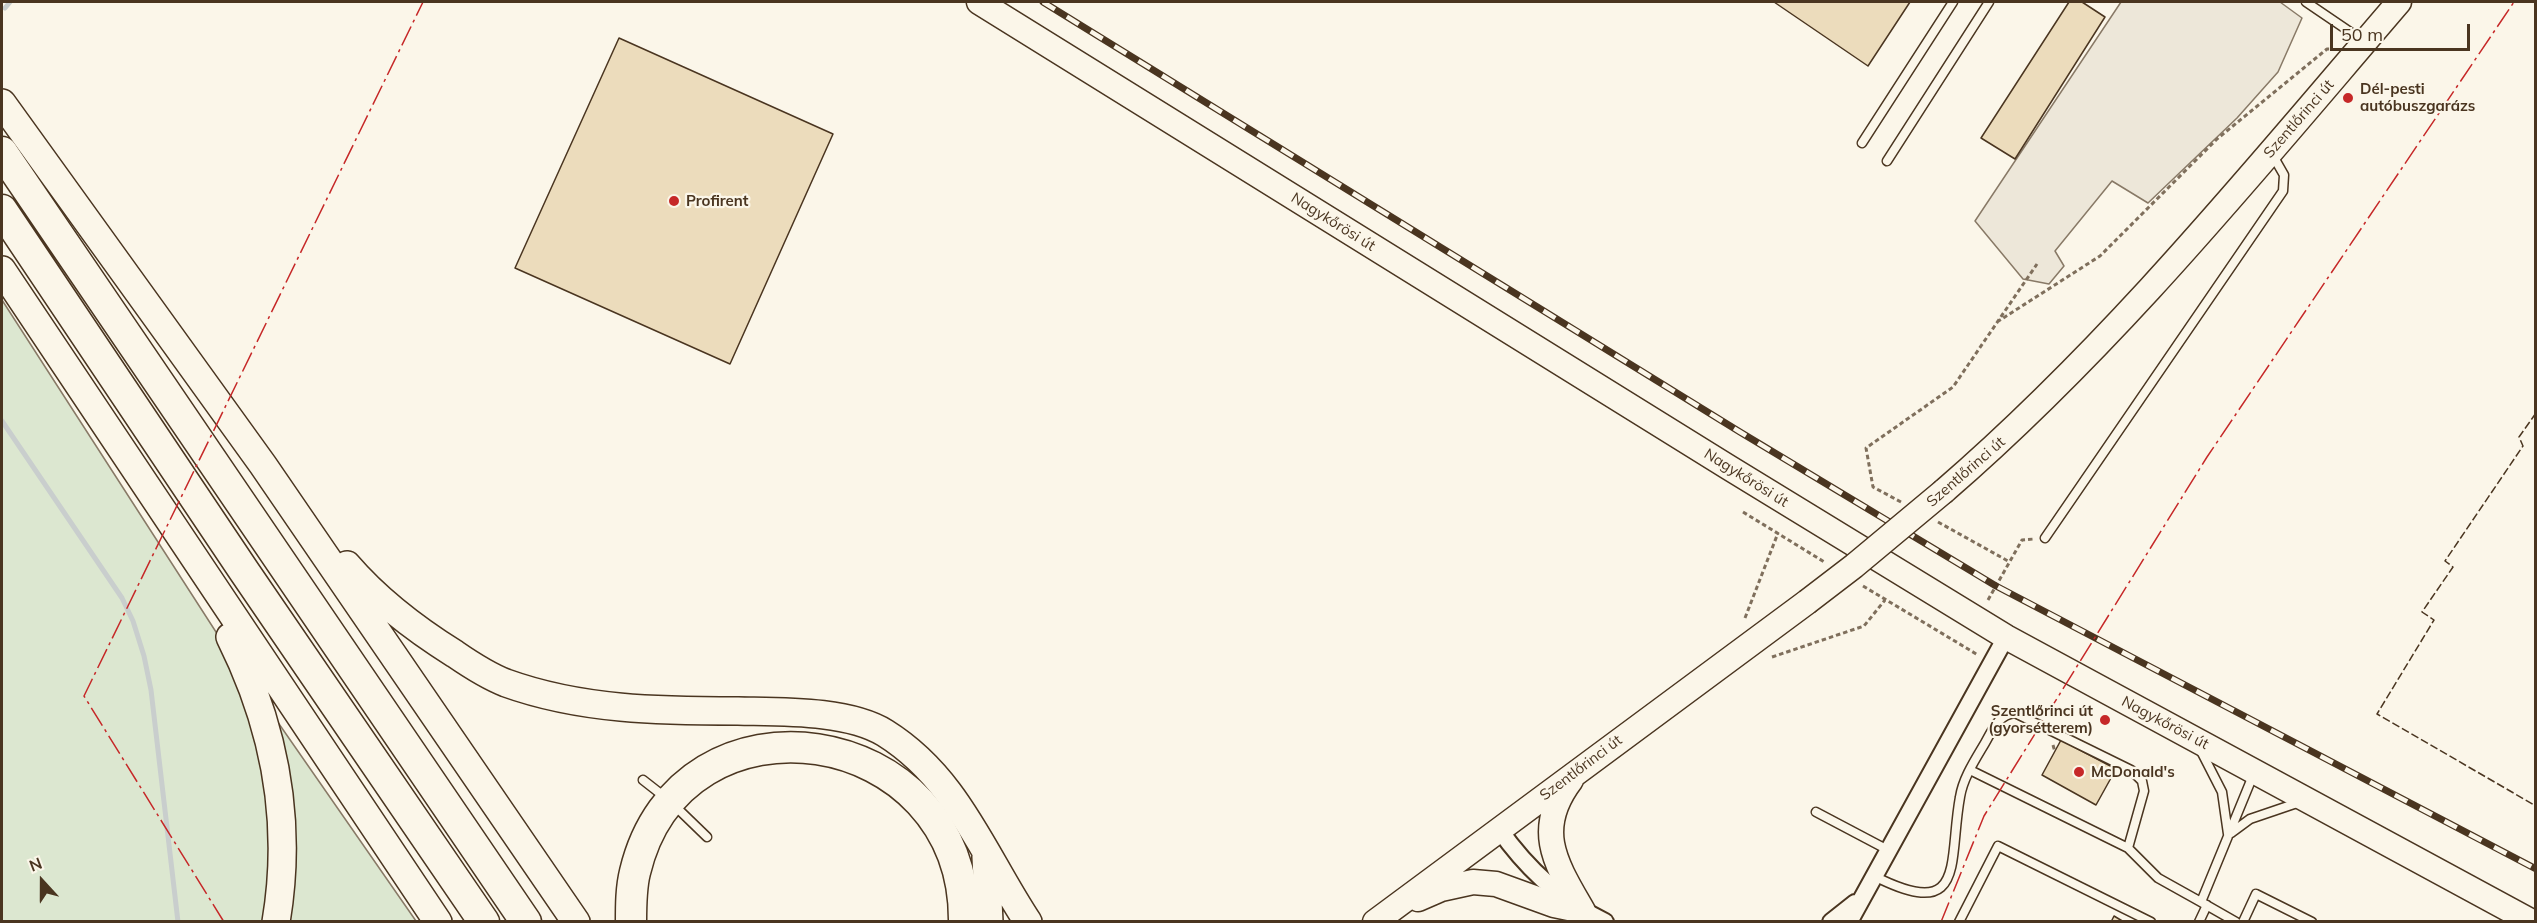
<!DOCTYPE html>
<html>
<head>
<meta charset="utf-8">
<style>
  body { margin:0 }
  #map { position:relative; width:2537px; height:923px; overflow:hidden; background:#fbf6e9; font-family:Mulish,sans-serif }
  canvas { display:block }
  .frame { position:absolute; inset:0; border:3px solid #4a3520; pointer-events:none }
  .north { position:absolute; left:12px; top:851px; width:60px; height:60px; -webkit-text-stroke:4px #fbf6e9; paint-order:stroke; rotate:339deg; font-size:16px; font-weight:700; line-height:24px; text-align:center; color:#4a3520 }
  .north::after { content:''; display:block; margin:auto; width:21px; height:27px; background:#4a3520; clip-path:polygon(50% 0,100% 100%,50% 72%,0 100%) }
  .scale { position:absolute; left:2330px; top:24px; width:140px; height:27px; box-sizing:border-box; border:3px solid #4a3520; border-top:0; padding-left:8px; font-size:18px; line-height:21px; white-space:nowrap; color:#4a3520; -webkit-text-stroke:4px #fbf6e9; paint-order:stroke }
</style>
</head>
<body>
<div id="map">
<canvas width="2537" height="923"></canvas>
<div class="frame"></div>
<div class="north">N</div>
<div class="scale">50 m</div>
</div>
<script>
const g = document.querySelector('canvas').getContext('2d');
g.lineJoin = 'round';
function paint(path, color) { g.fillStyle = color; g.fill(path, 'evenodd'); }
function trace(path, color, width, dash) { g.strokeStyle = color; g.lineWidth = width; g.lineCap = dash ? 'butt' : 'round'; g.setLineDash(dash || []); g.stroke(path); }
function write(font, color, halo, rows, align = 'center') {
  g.font = font + ' Mulish,sans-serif'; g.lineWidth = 4.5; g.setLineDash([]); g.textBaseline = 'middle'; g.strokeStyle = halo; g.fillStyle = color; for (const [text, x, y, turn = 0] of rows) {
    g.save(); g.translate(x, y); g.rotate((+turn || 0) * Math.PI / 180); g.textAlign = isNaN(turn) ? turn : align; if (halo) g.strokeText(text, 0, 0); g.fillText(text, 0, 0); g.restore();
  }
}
const green = new Path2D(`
  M2 300 216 632 239 679 277 721 416 921H2Z`);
const parking = new Path2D(`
  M2121 2H2280L2302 18 2278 72 2237 118 2148 203 2112 181 2055 251 2064 266 2049 284 2023 279 1975 221Z`);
const stream = new Path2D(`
  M5 8 10 2
  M2 421 122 598 133 621 144 656 151 690 178 922`);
const building = new Path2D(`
  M1774 2H1910L1868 66Z
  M2069 2H2082L2105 17 2015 159 1981 138Z
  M619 38 833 134 730 364 515 268Z
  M2061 740 2116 769 2096 805 2042 775Z
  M2114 916 2124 922H2111Z`);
const path = new Path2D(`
  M1997 322 2100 256 2217 139 2327 49H2331
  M1901 502 1873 487 1866 448 1953 387 2037 264
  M1743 512 1826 563
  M1938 522 2008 561
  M1863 586 1978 655
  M1988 600 2022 540 2034 539
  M1745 618 1778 533
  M1772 657 1864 626 1885 600
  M2053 745 2055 752`);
const lane = new Path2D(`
  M2306 2 2362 40
  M1862 143 1953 2
  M1887 161 1989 2
  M2045 538 2283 191 2284 175 2272 154
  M2201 751 2222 792 2228 834
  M1970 770 2128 848 2158 878 2201 902 2254 773
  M643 780 666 798
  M676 807 707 837
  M1816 812 1888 850
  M2231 833 2250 819 2300 802
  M1874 876C1967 923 1948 862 1960 797 1963 778 1975 760 1985 743 1993 729 1998 715 2015 713L2131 770 2142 781 2144 791 2128 848
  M2201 902 2236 922
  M1959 922 1998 846 2151 922
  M2199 922 2207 905
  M2243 922 2256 894 2312 922`);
const street = new Path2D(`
  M1499 829C1527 869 1560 900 1605 922
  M1831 922 1855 903
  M1849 922 2006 637`);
const secondary = new Path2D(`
  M979 2 1728 467 2006 637 2532 922
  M1944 491C2113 345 2254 171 2399 2
  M1571 780C1533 830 1556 864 1583 911
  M1418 899 1441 889 1473 882 1496 884 1554 905 1583 911
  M1375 922 1807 602`);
const primary = new Path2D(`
  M2 103 263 465 576 922
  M2 270 438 922
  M347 565C378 601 415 629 455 654 471 665 488 676 506 683 581 710 660 711 738 711 781 712 848 710 885 733 957 778 983 854 1028 922
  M230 637C275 727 293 821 276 922
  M986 857 989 922`);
const highway = new Path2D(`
  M2 152 526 922
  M2 210 244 571 484 922
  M631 922C631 905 631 888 635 872 681 679 966 721 964 922`);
const rail = new Path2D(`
  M1043 2 1740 432 1996 586 2536 869`);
const secondaryBridge = new Path2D(`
  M1807 602 1854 566 1944 491`);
const fence = new Path2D(`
  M2536 413 2519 437 2523 446 2445 561 2453 567 2422 612 2434 620 2377 714 2536 806`);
const power = new Path2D(`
  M224 922 84 696 423 2
  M1941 922 1984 816 2207 457 2514 2`);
const markers = [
  [2348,98,6,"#c62828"],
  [674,201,6,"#c62828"],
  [2105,720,6,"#c62828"],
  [2079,772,6,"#c62828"]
];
const poiNames = [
  ["Dél-pesti",2360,89],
  ["autóbuszgarázs",2360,106],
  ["Profirent",686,201],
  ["Szentlőrinci út",2093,711,"right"],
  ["(gyorsétterem)",2093,728,"right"],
  ["McDonald's",2091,772]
];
const streetNames = [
  ["Szentlőrinci út",2299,119,-49],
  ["Nagykőrösi út",1333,222,32],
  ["Szentlőrinci út",1966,472,-41],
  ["Nagykőrösi út",1746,478,32],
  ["Nagykőrösi út",2165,723,28],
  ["Szentlőrinci út",1581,768,-37]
];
paint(green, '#dce7d0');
trace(green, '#887966', 1.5);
paint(parking, '#ede7d9');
trace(parking, '#887966', 1.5);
trace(stream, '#c9cecd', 5);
paint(building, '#ecdcbc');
trace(building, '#4a3520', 1.5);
trace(lane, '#4a3520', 11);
trace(street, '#4a3520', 20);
trace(secondary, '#4a3520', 27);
trace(primary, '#4a3520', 30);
trace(highway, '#4a3520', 33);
trace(path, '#7f6f5c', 3, [4.5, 3]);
trace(lane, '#fbf6e9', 8);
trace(street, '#fbf6e9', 16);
trace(secondary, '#fbf6e9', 24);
trace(primary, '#fbf6e9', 27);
trace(highway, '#fbf6e9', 30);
trace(rail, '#4a3520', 7);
trace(rail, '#fbf6e9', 4.5, [14]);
trace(secondaryBridge, '#4a3520', 27, []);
trace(secondaryBridge, '#fbf6e9', 24);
trace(fence, '#4a3520', 1.5, [8, 3]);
trace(power, '#c62828', 1.5, [21, 4.5, 3, 4.5]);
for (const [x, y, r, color] of markers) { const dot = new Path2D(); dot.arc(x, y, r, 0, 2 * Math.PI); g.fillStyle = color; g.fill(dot); trace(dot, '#fbf6e9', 2); }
write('bold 15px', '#4a3520', '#fbf6e9', poiNames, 'left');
write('15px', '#4a3520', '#fbf6e9', streetNames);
</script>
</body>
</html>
